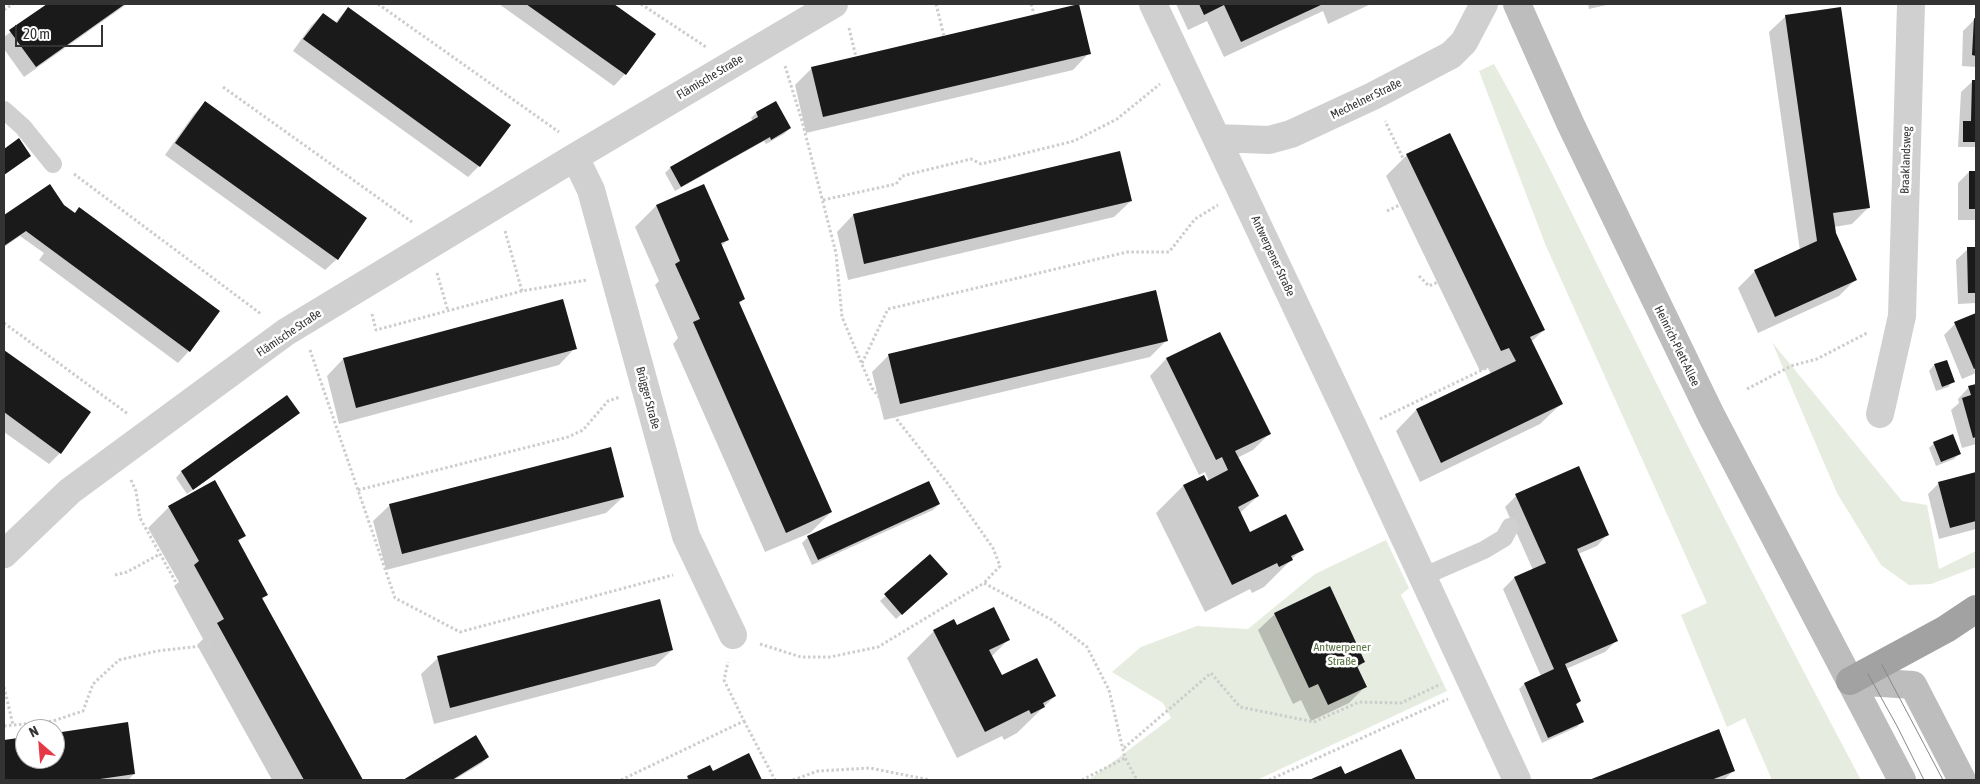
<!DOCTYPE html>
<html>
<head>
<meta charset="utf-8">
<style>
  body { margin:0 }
  #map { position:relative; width:1980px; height:784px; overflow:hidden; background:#fff; font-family:"Asap Condensed",sans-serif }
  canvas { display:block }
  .frame { position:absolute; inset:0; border:5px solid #333; pointer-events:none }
  .north { position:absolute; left:15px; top:719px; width:50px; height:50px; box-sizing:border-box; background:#fff; border:1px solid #adadad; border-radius:50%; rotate:333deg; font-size:14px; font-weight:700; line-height:20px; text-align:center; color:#333 }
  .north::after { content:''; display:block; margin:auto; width:18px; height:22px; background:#e63946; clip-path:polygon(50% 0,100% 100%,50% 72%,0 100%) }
  .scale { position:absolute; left:15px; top:25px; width:88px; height:22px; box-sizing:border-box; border:2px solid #333; border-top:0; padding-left:6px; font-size:15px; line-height:18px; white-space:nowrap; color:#333; -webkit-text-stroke:4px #fff; paint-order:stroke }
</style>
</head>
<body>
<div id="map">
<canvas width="1980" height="784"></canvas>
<div class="frame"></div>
<div class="north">N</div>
<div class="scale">20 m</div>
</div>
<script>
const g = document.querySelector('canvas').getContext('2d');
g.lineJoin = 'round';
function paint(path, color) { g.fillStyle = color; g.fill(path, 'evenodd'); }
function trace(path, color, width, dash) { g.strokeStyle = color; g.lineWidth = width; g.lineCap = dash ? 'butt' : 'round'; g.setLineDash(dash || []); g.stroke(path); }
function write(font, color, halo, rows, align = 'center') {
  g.font = font + ' "Asap Condensed",sans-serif'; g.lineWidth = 5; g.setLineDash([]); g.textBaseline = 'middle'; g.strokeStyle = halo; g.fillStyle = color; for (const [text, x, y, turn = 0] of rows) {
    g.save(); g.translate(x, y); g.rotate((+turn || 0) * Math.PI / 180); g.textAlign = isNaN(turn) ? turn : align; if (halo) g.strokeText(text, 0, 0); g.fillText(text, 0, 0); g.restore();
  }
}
const green = new Path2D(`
  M1494 64C1544 152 1586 244 1632 334 1706 484 1783 633 1861 780H1772L1745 718 1727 727 1681 615 1707 603 1546 246 1479 71Z
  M1772 342 1902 501 1927 505 1939 569 1976 551V567L1931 584 1909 585 1881 565 1837 493Z
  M1386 540 1409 588 1401 595 1447 691 1257 780H1089L1171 718 1163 703 1112 672 1141 647 1197 626 1248 629 1315 574Z`);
const shadow = new Path2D(`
  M48 4H127L24 77 4 49V37Z
  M499 4H611L654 34 625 74 614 86Z
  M1176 4H1371L1328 24 1323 11 1224 57 1207 21 1188 30Z
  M1588 4H1611L1589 9Z
  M348 8 479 166 468 177 293 51 311 26 323 14 335 23Z
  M1786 16 1868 208 1852 224 1834 227 1835 233 1856 279 1839 296 1758 333 1738 288 1755 271 1800 251 1769 32Z
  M1974 20H1976V67L1962 66 1963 31Z
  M1089 53 1073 70 806 133 795 85 812 68Z
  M1973 81H1976V147H1958L1961 92Z
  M205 103 337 259 325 270 165 155 194 114Z
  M756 113 790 128 784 134 766 144 764 141 675 191 665 173 670 168 753 121 751 118Z
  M19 140 30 156 4 175V150Z
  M1119 152 1131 201 1114 217 848 280 837 232 853 215Z
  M1407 155 1544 330 1531 342 1561 404 1540 424 1420 482 1396 431 1416 410 1491 374 1488 368 1480 371 1386 176Z
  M1969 172H1976V220H1958V183Z
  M50 185 63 206 74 214 79 209 189 351 178 363 39 260 44 253 20 236 4 247V217Z
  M704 185 728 240 721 246 744 299 739 304 831 512 810 533 765 552 673 344 678 338 655 285 659 281 635 227 656 206Z
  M1976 248V303L1958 304 1956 260 1968 249Z
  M562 301 575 348 559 365 339 424 327 376 343 359Z
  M1976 315V373L1962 379 1944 335 1955 324Z
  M1219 333 1269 434 1253 450 1237 458 1258 496 1240 513 1250 533 1302 549 1264 587 1252 593 1250 589 1205 612 1156 513 1183 486 1203 476 1206 482 1209 481 1205 472 1199 475 1150 376 1166 359Z
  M1167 340 1150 357 884 420 872 372 889 355Z
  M4 351 89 412 60 453 49 464 4 432Z
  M1946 362 1953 381 1948 387 1936 391 1929 371 1934 365Z
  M1976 385V444L1962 448 1951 410 1959 403 1958 399 1969 387Z
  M287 397 299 413 293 418 187 494 176 478 181 472Z
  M1934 443 1960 453 1954 459 1936 466 1929 448Z
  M1976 473V529L1939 539 1928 494 1939 483Z
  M1516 496 1608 534 1597 546 1578 554 1616 641 1605 652 1566 669 1580 701 1575 706 1582 722 1577 727 1542 743 1519 689 1524 684 1541 676 1503 589 1514 578 1533 570 1505 507Z
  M623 497 606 513 386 570 373 521 390 505Z
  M939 504 933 510 812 565 802 543 808 537Z
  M169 507 244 536 238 542 266 594 262 599 362 780H272L197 645 203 639 174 586 179 582 148 528Z
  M930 556 941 579 896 619 880 601Z
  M1275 614 1364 662 1357 668 1365 687 1349 703 1311 721 1301 700 1293 704 1258 630Z
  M957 627 1009 639 991 657 1001 677 1055 696 1017 733 1004 740 1002 736 957 758 907 658 934 631Z
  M672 650 655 666 434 724 421 674 438 658Z
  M1718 731 1734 770 1724 780H1593Z
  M55 734 134 774 128 780H4V741L25 738V759H55Z
  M475 737 488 757 482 763 454 780H405Z
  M1401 750 1414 780H1312L1340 768 1344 776Z
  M748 755 760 780H685L688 777 712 773Z`);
const building = new Path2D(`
  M47 4H125L36 67 9 30Z
  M526 4H614L656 34 626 75Z
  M1079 4 1091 54 823 117 811 67Z
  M1199 4H1323L1241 42 1224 5 1204 15Z
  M348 7 511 125 480 167 303 39 323 13 337 23Z
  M1841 7 1870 208 1833 213 1836 233 1857 280 1775 317 1754 270 1817 241 1785 15Z
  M1974 18 1976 19V56L1972 55Z
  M1972 80H1976V142H1963V121H1971Z
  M205 101 367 218 338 260 175 143Z
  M776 101 791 128 771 140 770 137 681 187 670 167 758 117 756 112Z
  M1450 133 1545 330 1530 337 1563 404 1441 463 1416 409 1516 361 1509 348 1501 351 1406 154Z
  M19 138 31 156 4 175V149Z
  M1120 151 1132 201 864 264 853 214Z
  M1969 171H1976V209H1969Z
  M50 184 64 205 75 213 79 207 220 311 190 352 26 231 4 246V215Z
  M704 184 729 240 721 243 745 299 739 302 832 512 786 533 693 322 700 319 675 264 680 261 656 205Z
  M1967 247H1976V293H1968Z
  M1156 290 1168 341 900 404 888 354Z
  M563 299 577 349 356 408 343 358Z
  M1976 313V368L1974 369 1954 322Z
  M1220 332 1271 434 1235 451 1259 496 1238 507 1250 532 1286 514 1304 550 1291 556 1293 560 1279 567 1277 563 1232 585 1183 485 1204 475 1207 481 1228 470 1222 457 1216 460 1166 358Z
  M4 350 91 412 61 454 4 412Z
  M1947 360 1955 382 1942 387 1934 364Z
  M1976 384V437L1973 438 1962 398 1971 395 1968 386Z
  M287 395 300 413 193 490 181 471Z
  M1953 434 1961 454 1941 462 1933 442Z
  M611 447 624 497 402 554 389 504Z
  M1579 466 1609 535 1577 549 1618 641 1565 664 1581 701 1576 704 1584 722 1548 738 1524 683 1554 669 1514 577 1546 563 1515 494Z
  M1976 472V521L1950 528 1938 482Z
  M215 480 246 536 238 540 268 595 262 598 363 780H304L217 623 224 619 194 565 199 561 168 506Z
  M929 481 940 504 818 560 807 536Z
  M930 554 948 574 902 615 884 594Z
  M1330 586 1365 662 1357 666 1367 687 1328 705 1318 684 1309 688 1274 613Z
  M660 599 673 650 450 708 437 656Z
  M994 607 1010 640 989 650 1002 675 1037 658 1056 696 1043 703 1045 707 1031 714 1029 710 985 732 933 630 954 619 957 625Z
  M128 722 135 774 93 780H4V740L25 737V759H55V733Z
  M1719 729 1735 771 1711 780H1589Z
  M476 735 489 757 452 780H403Z
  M1401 749 1416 780H1309L1341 766 1345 774Z
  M749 753 762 780H689L687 776 710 765 713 771Z`);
const path = new Path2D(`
  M378 4 559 132
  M641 4 706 47
  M936 4 944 36
  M1031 4 1034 14
  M4 10 13 4
  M849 28 856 57
  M785 66 802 121 836 253 842 317 872 388 948 484 993 548 1000 566 984 583
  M223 87 412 222
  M74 174 261 314
  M823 200 896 184 902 176 971 159 981 164 1074 141 1117 119 1160 84
  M1387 211 1421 195
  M505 231 522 291
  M437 273 448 311
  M1419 276 1429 286 1459 273
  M372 314 376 330 522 291 587 280
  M4 323 128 414
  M310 350 395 598 460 632 673 575
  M862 363 888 309 1127 252H1169L1195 219 1218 205
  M1747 389 1791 366 1817 359 1867 333
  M1380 419 1501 361 1385 121
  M131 480 136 491 140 518 286 780
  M358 490 568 437 583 430 608 401 620 397
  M115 575 127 572 160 554
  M760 644 801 657H830L878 647 984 583 1052 620 1087 647 1109 690 1125 758 1137 780
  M4 687 13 725
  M744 721 775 780
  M4 726 53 721 83 711 93 684 119 660 157 651 210 645
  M1124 748 1211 673 1240 707 1314 722 1359 702 1401 703 1441 684
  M621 780 744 721 724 680 728 662
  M793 780 818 771 870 768 930 780
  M1082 780 1125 758
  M1269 780 1448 699`);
const service = new Path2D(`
  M4 110 23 127 53 164
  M1422 577 1484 550 1504 538 1510 527`);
const minor = new Path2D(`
  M1153 4 1355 431 1517 780
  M1217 138 1269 140 1291 134 1373 96 1451 55 1464 42 1484 4
  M575 157 591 190 686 536 733 635
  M1880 414 1902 316 1911 4
  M4 554 70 491 286 332 575 157 834 4`);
const secondary = new Path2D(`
  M1517 4 1571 125 1711 415 1902 780
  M1850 681 1913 685 1962 780`);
const trunk = new Path2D(`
  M1850 681 1946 629 1976 609`);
const tram = new Path2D(`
  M1882 665 1943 780
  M1868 674 1897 726 1924 780`);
const streetNames = [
  ["Flämische Straße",710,77,-31],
  ["Mechelner Straße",1366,99,-26],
  ["Braaklandsweg",1906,160,-88],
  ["Antwerpener Straße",1273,256,65],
  ["Flämische Straße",289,333,-34],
  ["Heinrich-Plett-Allee",1677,346,64],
  ["Brügger Straße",648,398,75]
];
const parkNames = [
  ["Antwerpener",1342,647],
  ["Straße",1342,661]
];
paint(green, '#e6ecdf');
paint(shadow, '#0003');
paint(building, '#1a1a1a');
trace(path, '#cdcdcd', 3, [2.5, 2.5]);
trace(service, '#d0d0d0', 18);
trace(minor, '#d0d0d0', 28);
trace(secondary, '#bdbdbd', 28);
trace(trunk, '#a2a2a2', 28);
trace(tram, '#888', 1);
write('12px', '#333', '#fff', streetNames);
write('12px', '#56703f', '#fff', parkNames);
</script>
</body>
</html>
